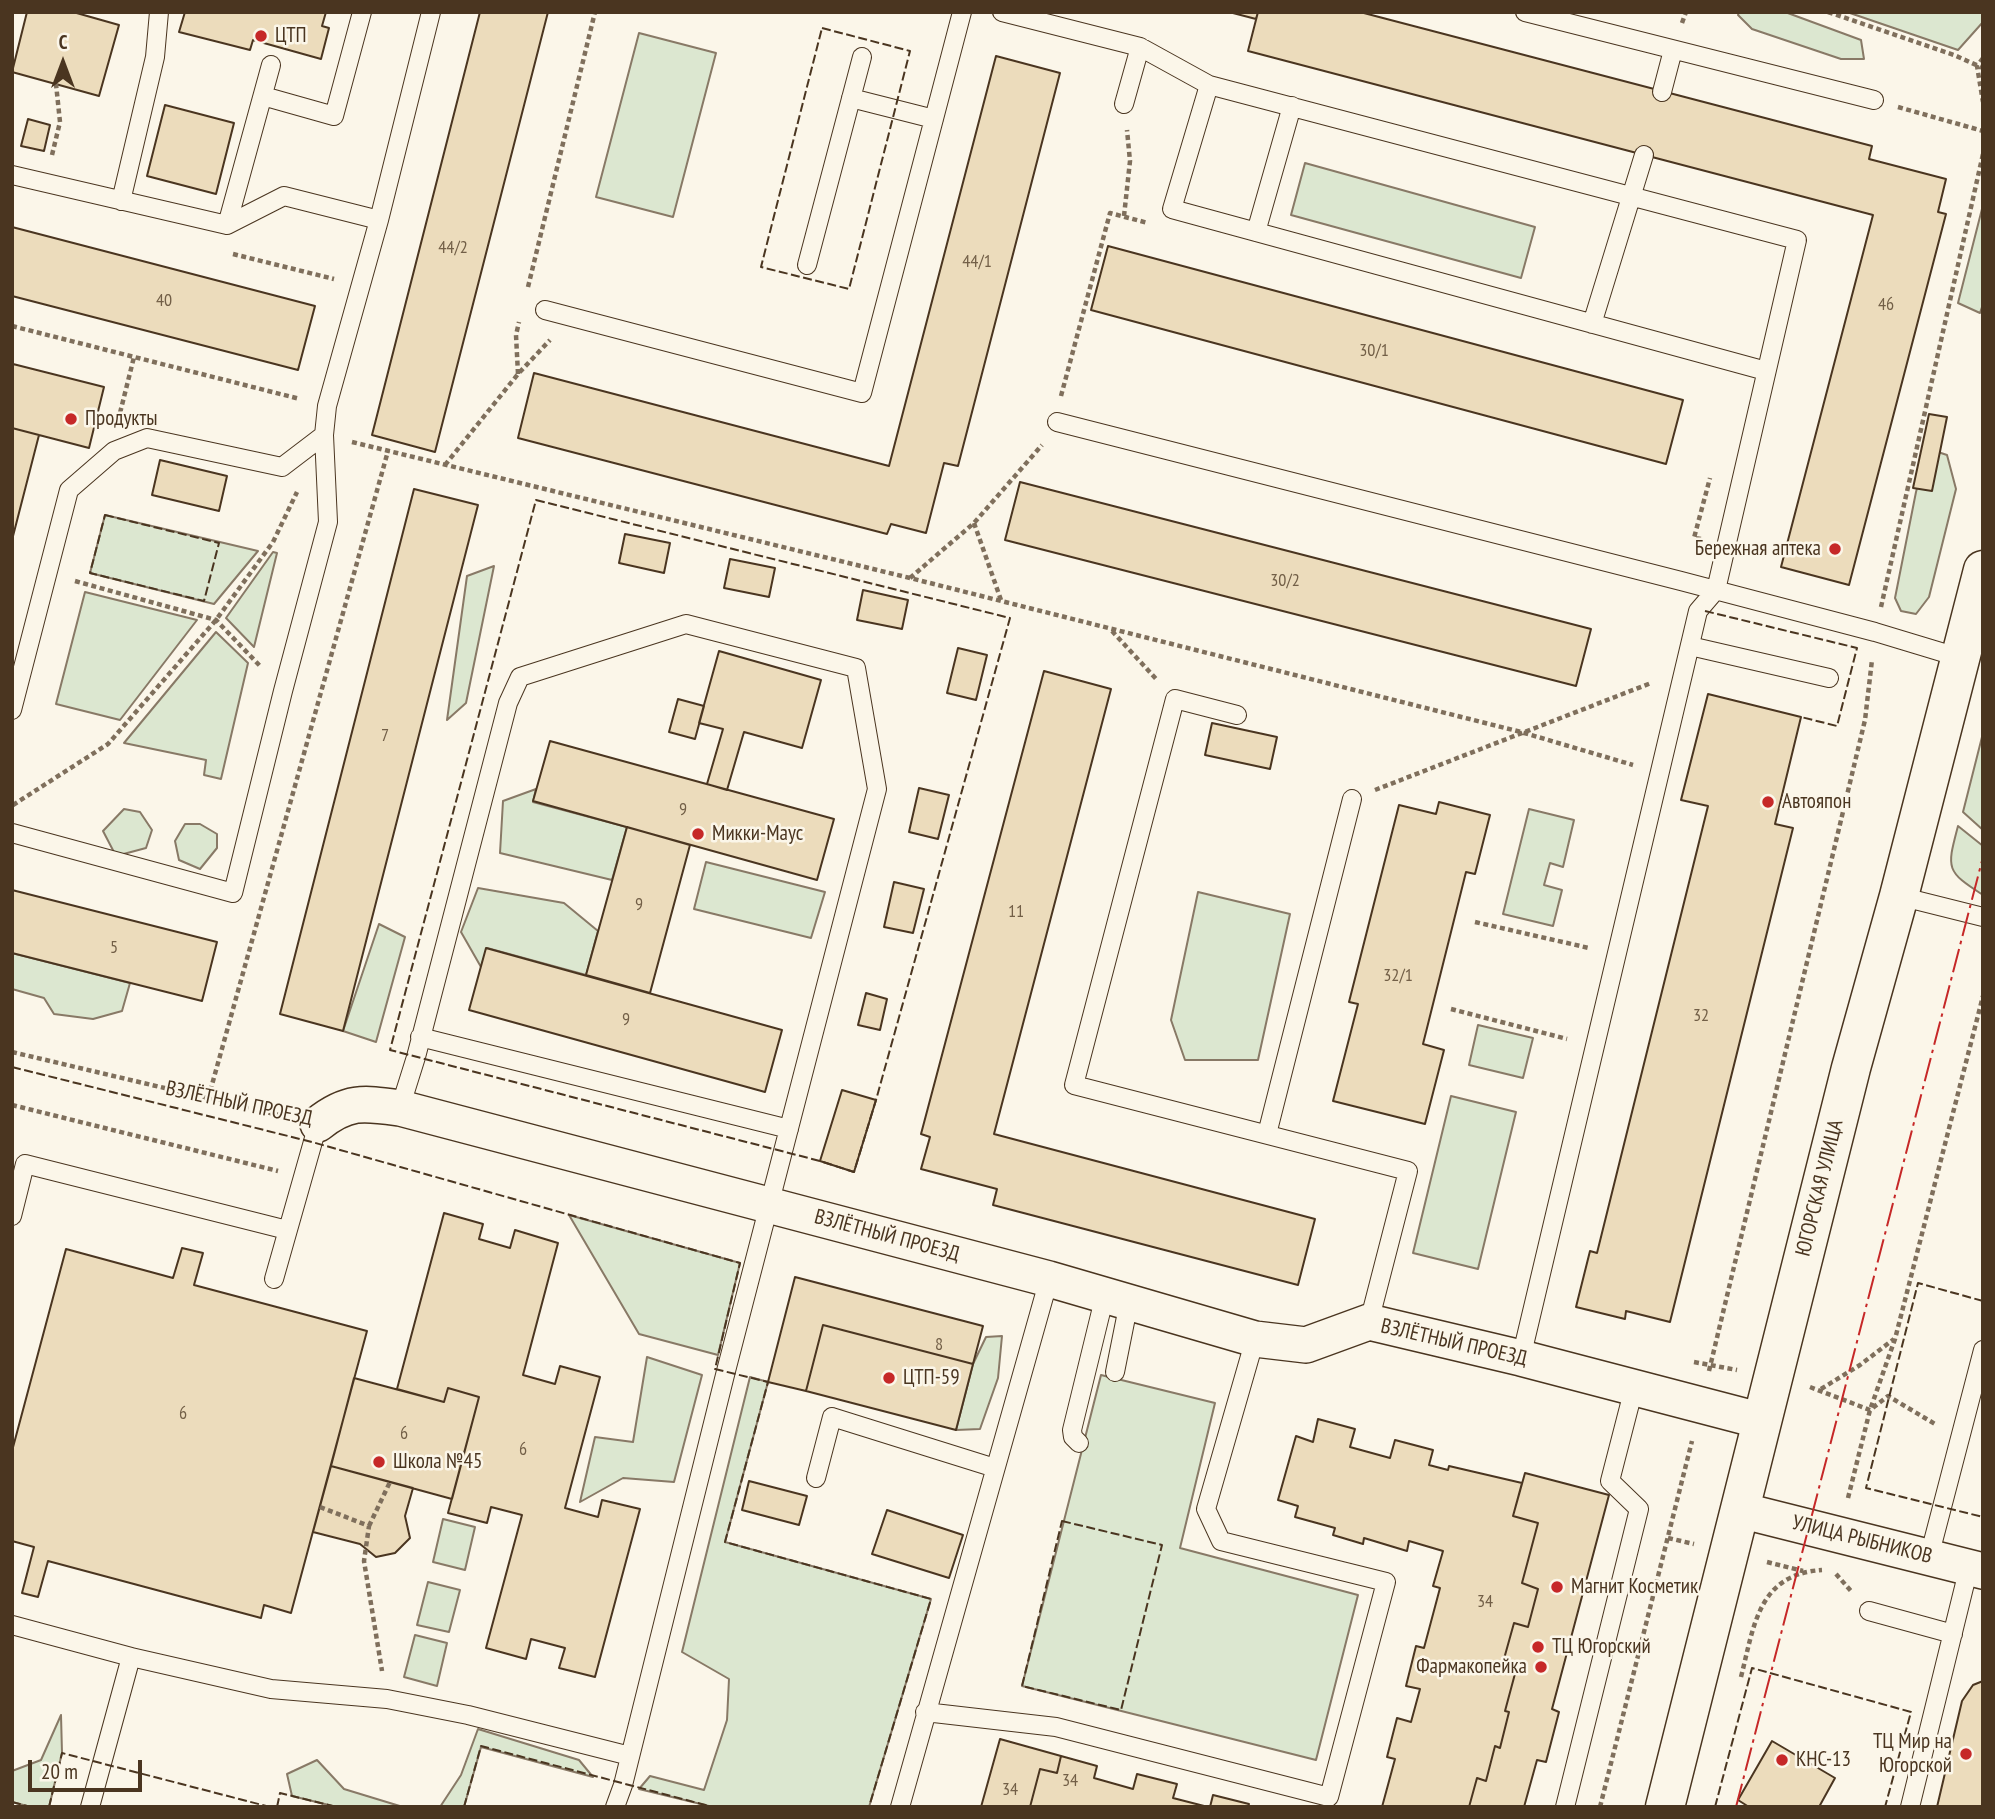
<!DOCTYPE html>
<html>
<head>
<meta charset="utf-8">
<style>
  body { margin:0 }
  #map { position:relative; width:1995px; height:1819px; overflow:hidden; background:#fbf6e9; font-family:"PT Sans Narrow",sans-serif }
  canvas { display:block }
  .frame { position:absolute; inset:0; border:14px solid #4a3520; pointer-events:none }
  .north { position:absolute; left:28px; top:28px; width:70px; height:70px; -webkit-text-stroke:5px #fbf6e9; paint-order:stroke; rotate:0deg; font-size:19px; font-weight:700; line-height:28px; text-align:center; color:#4a3520 }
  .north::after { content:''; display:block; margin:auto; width:24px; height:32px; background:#4a3520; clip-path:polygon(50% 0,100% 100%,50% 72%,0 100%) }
  .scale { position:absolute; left:28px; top:1760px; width:114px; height:32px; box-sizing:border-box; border:4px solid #4a3520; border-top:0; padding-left:9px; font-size:21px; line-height:24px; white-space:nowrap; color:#4a3520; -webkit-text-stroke:5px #fbf6e9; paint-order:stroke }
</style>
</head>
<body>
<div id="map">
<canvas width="1995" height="1819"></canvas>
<div class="frame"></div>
<div class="north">С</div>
<div class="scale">20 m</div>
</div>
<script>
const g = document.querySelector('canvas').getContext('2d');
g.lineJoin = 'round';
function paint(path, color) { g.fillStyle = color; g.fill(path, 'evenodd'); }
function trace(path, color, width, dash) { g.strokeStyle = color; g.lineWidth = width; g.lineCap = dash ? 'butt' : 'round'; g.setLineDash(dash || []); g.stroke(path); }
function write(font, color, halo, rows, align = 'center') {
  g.font = font + ' "PT Sans Narrow",sans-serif'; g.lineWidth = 5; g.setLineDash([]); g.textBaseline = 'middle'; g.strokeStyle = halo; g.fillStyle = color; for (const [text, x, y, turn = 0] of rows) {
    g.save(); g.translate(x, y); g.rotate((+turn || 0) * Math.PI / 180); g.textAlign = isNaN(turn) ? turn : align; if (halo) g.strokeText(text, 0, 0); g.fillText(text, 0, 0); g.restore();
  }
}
const green = new Path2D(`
  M1739 12H1785L1861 40 1864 59H1841L1752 29 1738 15Z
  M1847 12H1983V22L1958 50Z
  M639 33 716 53 673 217 596 197Z
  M1305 163 1535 227 1521 278 1291 215Z
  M1983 205V304L1980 313 1958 303Z
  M1935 451 1947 455 1956 489 1929 597 1916 614 1901 611 1895 598 1916 492 1924 462Z
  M105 515 258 551 214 604 90 573Z
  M273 552 277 553 254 647 226 618Z
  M494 566 466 703 447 720 467 576Z
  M85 592 197 620 120 720 56 704Z
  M216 632 248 663 221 779 204 775 206 760 124 743Z
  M1983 733V830L1963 812Z
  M536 789 533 802 627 827 612 880 500 853 503 801Z
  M124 809 140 812 152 830 146 848 116 856 103 831Z
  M1529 809 1574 820 1563 867 1550 863 1544 885 1562 890 1553 926 1503 914Z
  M185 824H200L217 834V848L200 869 179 860 175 841Z
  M1958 826 1983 846V895C1945 871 1947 868 1958 826Z
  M706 862 825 892 811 938 694 909Z
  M478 888 564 903 598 931 586 975 487 948 481 967 461 932Z
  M1198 892 1290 914 1258 1060H1185L1171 1020Z
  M379 924 405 937 376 1042 343 1031Z
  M12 953 130 983 122 1011 93 1019 54 1014 44 998 12 989Z
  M1478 1025 1533 1038 1523 1078 1469 1065Z
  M1451 1096 1516 1112 1478 1269 1413 1253Z
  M569 1215 740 1263 718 1355 639 1334Z
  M1002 1336 998 1378 980 1429 956 1430 973 1364 986 1337Z
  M647 1357 702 1375 674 1482 623 1478 580 1502 595 1437 633 1442Z
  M1101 1375 1215 1403 1180 1548 1358 1595 1316 1760 1022 1686Z
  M750 1377 768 1382 725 1542 931 1599 869 1807H713L639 1789 650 1776 704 1790 727 1720 729 1679 682 1652Z
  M443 1519 475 1527 465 1570 433 1562Z
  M428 1582 460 1590 449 1632 417 1625Z
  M415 1635 447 1643 437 1686 404 1677Z
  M61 1715 62 1753 49 1807H31L12 1802V1771L41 1760Z
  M478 1729 579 1760 593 1777 481 1747 464 1807H440L461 1775Z
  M317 1760 344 1789 403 1807H337L292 1796 287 1774Z`);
const building = new Path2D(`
  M27 12H73L119 25 99 96 12 72Z
  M185 12H326L322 26 329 28 321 59 253 40 250 50 179 32Z
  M480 12H548L435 452 372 435Z
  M1229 12H1258L1256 19Z
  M1258 12H1360L1872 146 1869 159 1946 179 1938 212 1946 214 1849 585 1781 567 1873 215 1248 51Z
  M996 56 1060 73 958 466 944 463 926 533 891 524 887 534 518 438 534 373 889 466Z
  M165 105 234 123 216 194 147 176Z
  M28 119 50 125 44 151 21 146Z
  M12 227 315 306 298 370 12 296Z
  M1108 246 1683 400 1666 464 1091 310Z
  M13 364 104 387 89 448 12 428Z
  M1929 414 1947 417 1932 491 1913 488Z
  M12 428 39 435 12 540Z
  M160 460 227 476 219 511 152 495Z
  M1020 482 1591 629 1576 686 1005 540Z
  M414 489 478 505 343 1031 280 1014Z
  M625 534 670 543 664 573 619 563Z
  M730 559 775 568 769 597 724 588Z
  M863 590 908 600 902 629 857 620Z
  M958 648 987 655 976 700 947 693Z
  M719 651 821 680 802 748 744 732 727 790 707 784 723 729 699 723Z
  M1044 671 1111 689 994 1134 1315 1219 1298 1285 993 1205 997 1189 921 1169 930 1137 921 1134Z
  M1708 694 1801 717 1775 824 1793 828 1670 1322 1626 1311 1625 1319 1576 1307 1590 1251 1597 1253 1708 806 1681 800Z
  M678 699 704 706 695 739 669 732Z
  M1212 723 1277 737 1270 769 1205 755Z
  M550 741 834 819 817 880 533 801Z
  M919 788 949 795 938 839 909 832Z
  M1439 802 1490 815 1475 874 1466 872 1423 1044 1444 1050 1425 1124 1333 1101 1358 1004 1349 1002 1399 805 1436 814Z
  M627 827 690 845 650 993 586 975Z
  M894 882 924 889 913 933 884 927Z
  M12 890 217 942 202 1001 12 953Z
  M486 948 782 1030 765 1092 469 1010Z
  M866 993 887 999 880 1030 858 1025Z
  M842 1090 876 1100 854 1172 820 1161Z
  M444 1213 483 1224 479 1239 510 1248 515 1230 558 1243 523 1375 555 1384 560 1366 600 1377 565 1508 598 1517 602 1500 640 1509 595 1677 559 1668 565 1648 531 1639 526 1659 486 1648 522 1515 491 1507 487 1523 448 1513 479 1397 448 1388 444 1402 397 1389Z
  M182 1248 203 1253 194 1285 367 1331 291 1613 264 1605 261 1618 48 1561 38 1597 22 1593 34 1547 12 1541V1451L66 1249 173 1278Z
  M795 1277 983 1326 973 1364 823 1325 806 1391 768 1382Z
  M823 1325 973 1364 956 1430 806 1391Z
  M354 1378 444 1402 448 1388 479 1397 452 1499 331 1466Z
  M1318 1419 1355 1429 1350 1447 1390 1458 1395 1440 1433 1450 1429 1465 1448 1470 1449 1466 1522 1483 1513 1516 1538 1523 1522 1583 1538 1589 1528 1627 1514 1623 1502 1666 1516 1670 1505 1711 1509 1712 1500 1748 1495 1746 1486 1781 1477 1778 1469 1807H1382L1395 1759 1387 1757 1397 1718 1411 1722 1420 1689 1406 1686 1416 1646 1424 1648 1440 1588 1433 1586 1443 1551 1409 1541 1407 1551 1364 1538 1363 1544 1333 1535 1335 1528 1295 1517 1298 1506 1278 1500 1296 1436 1313 1442Z
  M331 1466 413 1488 405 1516 410 1538 395 1553 376 1557 360 1544 313 1532Z
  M1525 1473 1609 1495 1552 1709 1559 1712 1546 1762 1537 1760 1524 1807H1469L1477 1778 1486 1781 1495 1746 1500 1748 1509 1712 1505 1711 1516 1670 1502 1666 1514 1623 1528 1627 1538 1589 1522 1583 1538 1523 1513 1516Z
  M749 1481 807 1496 799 1525 742 1510Z
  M887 1510 963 1535 949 1578 872 1554Z
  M1983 1681V1807H1937L1962 1701 1973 1685Z
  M1000 1739 1061 1756 1057 1773 1040 1769 1030 1807H981Z
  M1772 1741 1835 1778 1819 1807H1749L1738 1800Z
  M1061 1756 1097 1766 1094 1778 1133 1789 1137 1774 1177 1784 1173 1798 1208 1807H1030L1040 1769 1057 1773Z
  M1213 1795 1249 1804 1248 1807H1210Z`);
const path = new Path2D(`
  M1828 12 1954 55 1983 68
  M1682 23 1686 12
  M1983 58 1977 66 1983 102
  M1898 107 1983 131
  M52 155 60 122 56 84
  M1124 216 1130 161 1127 130
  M233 254 334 279
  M528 287 595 12
  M12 326 300 399
  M518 374 516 335 519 322
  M1061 396 1110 213 1148 223
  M118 421 134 357
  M352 442 910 578 1521 732 1633 765
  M445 465 518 374 550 340
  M974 523 1001 600
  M1701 539 1694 538 1710 478
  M910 578 974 523 1042 445
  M75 581 216 620 261 667
  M1881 607 1983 154
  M1112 631 1158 681
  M1375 790 1651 683
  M13 805 108 744 216 620 273 542 297 492
  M1475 922 1589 948
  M1451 1009 1567 1039
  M12 1052 283 1116
  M208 1099 388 451
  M12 1105 278 1171
  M1694 1362 1737 1370
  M1709 1371 1865 720 1872 660
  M1810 1387 1870 1410 1888 1396 1935 1424
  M1821 1389 1860 1365 1894 1339
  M1848 1498 1870 1410 1895 1339 1983 996
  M320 1507 369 1526 364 1561 382 1671
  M369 1526 390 1482
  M1668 1538 1694 1544
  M1767 1562 1803 1571
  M1836 1574 1851 1591
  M1741 1677C1754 1626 1758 1574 1822 1570
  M1600 1807 1692 1441`);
const service = new Path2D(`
  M1002 12 1140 47 1209 85 1797 240 1716 590 1698 611 1521 1358
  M1525 12 1874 100
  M1209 85 1172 209 1766 371
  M1662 92 1673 50
  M263 96 334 116 362 12
  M851 98 934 119
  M1124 104 1140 47
  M12 175 227 225 284 196 379 220
  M121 201 155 57 159 12
  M227 225 271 65
  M1256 232 1292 106
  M807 265 862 57
  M545 310 862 393 962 12
  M1592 324 1644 155
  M1057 422 1681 581 1875 632 1961 658
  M1690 646 1829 678
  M12 710 69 490 114 451 147 438 282 467 324 435
  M1237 715 1175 699 1074 1085 1408 1171 1369 1322
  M12 833 233 893 283 691 328 522 324 435 327 406 379 220 431 12
  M1899 896 1983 917
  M420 1037 789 1129
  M400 1108 416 1057 508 703 520 677 686 624 856 668 877 789 726 1371 623 1785 615 1807
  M1267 1134 1352 799
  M12 1216 25 1164 287 1230
  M274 1279 318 1124
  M1115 1372 1129 1302
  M1079 1443 1073 1437 1072 1430 1105 1295
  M816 1478 832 1417 995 1468
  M1929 1557 1983 1350
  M1869 1611 1953 1634
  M12 1625 131 1657 271 1689 387 1699 468 1715 630 1756
  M925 1712 1056 1727 1329 1797 1386 1582 1221 1541 1206 1509 1255 1339
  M90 1807 131 1657
  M900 1807 1049 1279
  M1565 1807 1639 1509 1610 1481 1634 1388
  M1910 1807 1969 1567`);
const minor = new Path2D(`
  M318 1124C348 1100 364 1103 400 1108L1049 1279 1255 1339 1306 1345 1369 1322 1521 1358 1762 1421
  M1740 1510 1983 1571`);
const secondary = new Path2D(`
  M1665 1807 1851 1068 1899 896 1983 570`);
const fence = new Path2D(`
  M822 28 910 51 849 289 761 267Z
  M536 500 1010 618 876 1100 854 1172 820 1161 390 1050Z
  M105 515 219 543 204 601 90 573Z
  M1705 611 1857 648 1837 726 1801 717
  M12 1067 312 1142 740 1263 715 1369 768 1382 725 1542 931 1599 869 1807
  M1983 1301 1918 1283 1866 1488 1983 1517
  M1062 1521 1162 1545 1121 1710 1022 1686Z
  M12 1802 31 1807
  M49 1807 62 1753 270 1807
  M277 1807 280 1793 337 1807
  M464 1807 481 1746 713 1807
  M1715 1807 1752 1668 1911 1712 1885 1807`);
const power = new Path2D(`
  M1736 1807 1983 857`);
const markers = [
  [261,36,7,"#c62828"],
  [71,419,7,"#c62828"],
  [1835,549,7,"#c62828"],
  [1768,802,7,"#c62828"],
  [698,834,7,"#c62828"],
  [889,1378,7,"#c62828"],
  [379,1462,7,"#c62828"],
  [1557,1587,7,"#c62828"],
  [1538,1647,7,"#c62828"],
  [1541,1667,7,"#c62828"],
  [1966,1754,7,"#c62828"],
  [1782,1760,7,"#c62828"]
];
const numberNames = [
  ["44/2",453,248],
  ["44/1",977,262],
  ["40",164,301],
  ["46",1886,305],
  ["30/1",1374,351],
  ["30/2",1285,581],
  ["7",385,736],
  ["9",683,810],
  ["9",639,905],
  ["11",1016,912],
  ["5",114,948],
  ["32/1",1398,976],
  ["32",1701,1016],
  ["9",626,1020],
  ["8",939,1345],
  ["6",183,1414],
  ["6",404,1434],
  ["6",523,1450],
  ["34",1485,1602],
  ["34",1070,1781],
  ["34",1010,1790]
];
const poiNames = [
  ["ЦТП",275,36],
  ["Продукты",85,419],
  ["Бережная аптека",1821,549,"right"],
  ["Автояпон",1782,802],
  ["Микки-Маус",712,834],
  ["ЦТП-59",903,1378],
  ["Школа №45",393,1462],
  ["Магнит Косметик",1571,1587],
  ["ТЦ Югорский",1552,1647],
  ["Фармакопейка",1527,1667,"right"],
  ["ТЦ Мир на",1952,1742,"right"],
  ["Югорской",1952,1766,"right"],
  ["КНС-13",1796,1760]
];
const streetNames = [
  ["ВЗЛЁТНЫЙ ПРОЕЗД",239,1104,12],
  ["ЮГОРСКАЯ УЛИЦА",1820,1188,-76],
  ["ВЗЛЁТНЫЙ ПРОЕЗД",887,1236,15],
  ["ВЗЛЁТНЫЙ ПРОЕЗД",1454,1343,13],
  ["УЛИЦА РЫБНИКОВ",1862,1540,14]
];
paint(green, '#dce7d0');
trace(green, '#887966', 2);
paint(building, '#ecdcbc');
trace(building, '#4a3520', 2);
trace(service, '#4a3520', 20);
trace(minor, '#4a3520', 38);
trace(secondary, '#4a3520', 41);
trace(path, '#7f6f5c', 4.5, [5, 3.5]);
trace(service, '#fbf6e9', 18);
trace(minor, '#fbf6e9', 35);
trace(secondary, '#fbf6e9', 38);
trace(fence, '#4a3520', 2, [9, 3.5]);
trace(power, '#c62828', 2, [24, 5, 3.5, 5]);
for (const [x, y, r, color] of markers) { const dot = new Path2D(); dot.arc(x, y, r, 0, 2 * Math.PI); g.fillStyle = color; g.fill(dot); trace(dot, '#fbf6e9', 2.5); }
write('18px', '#725f47', null, numberNames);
write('21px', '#4a3520', '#fbf6e9', poiNames, 'left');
write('21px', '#4a3520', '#fbf6e9', streetNames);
</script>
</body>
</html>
